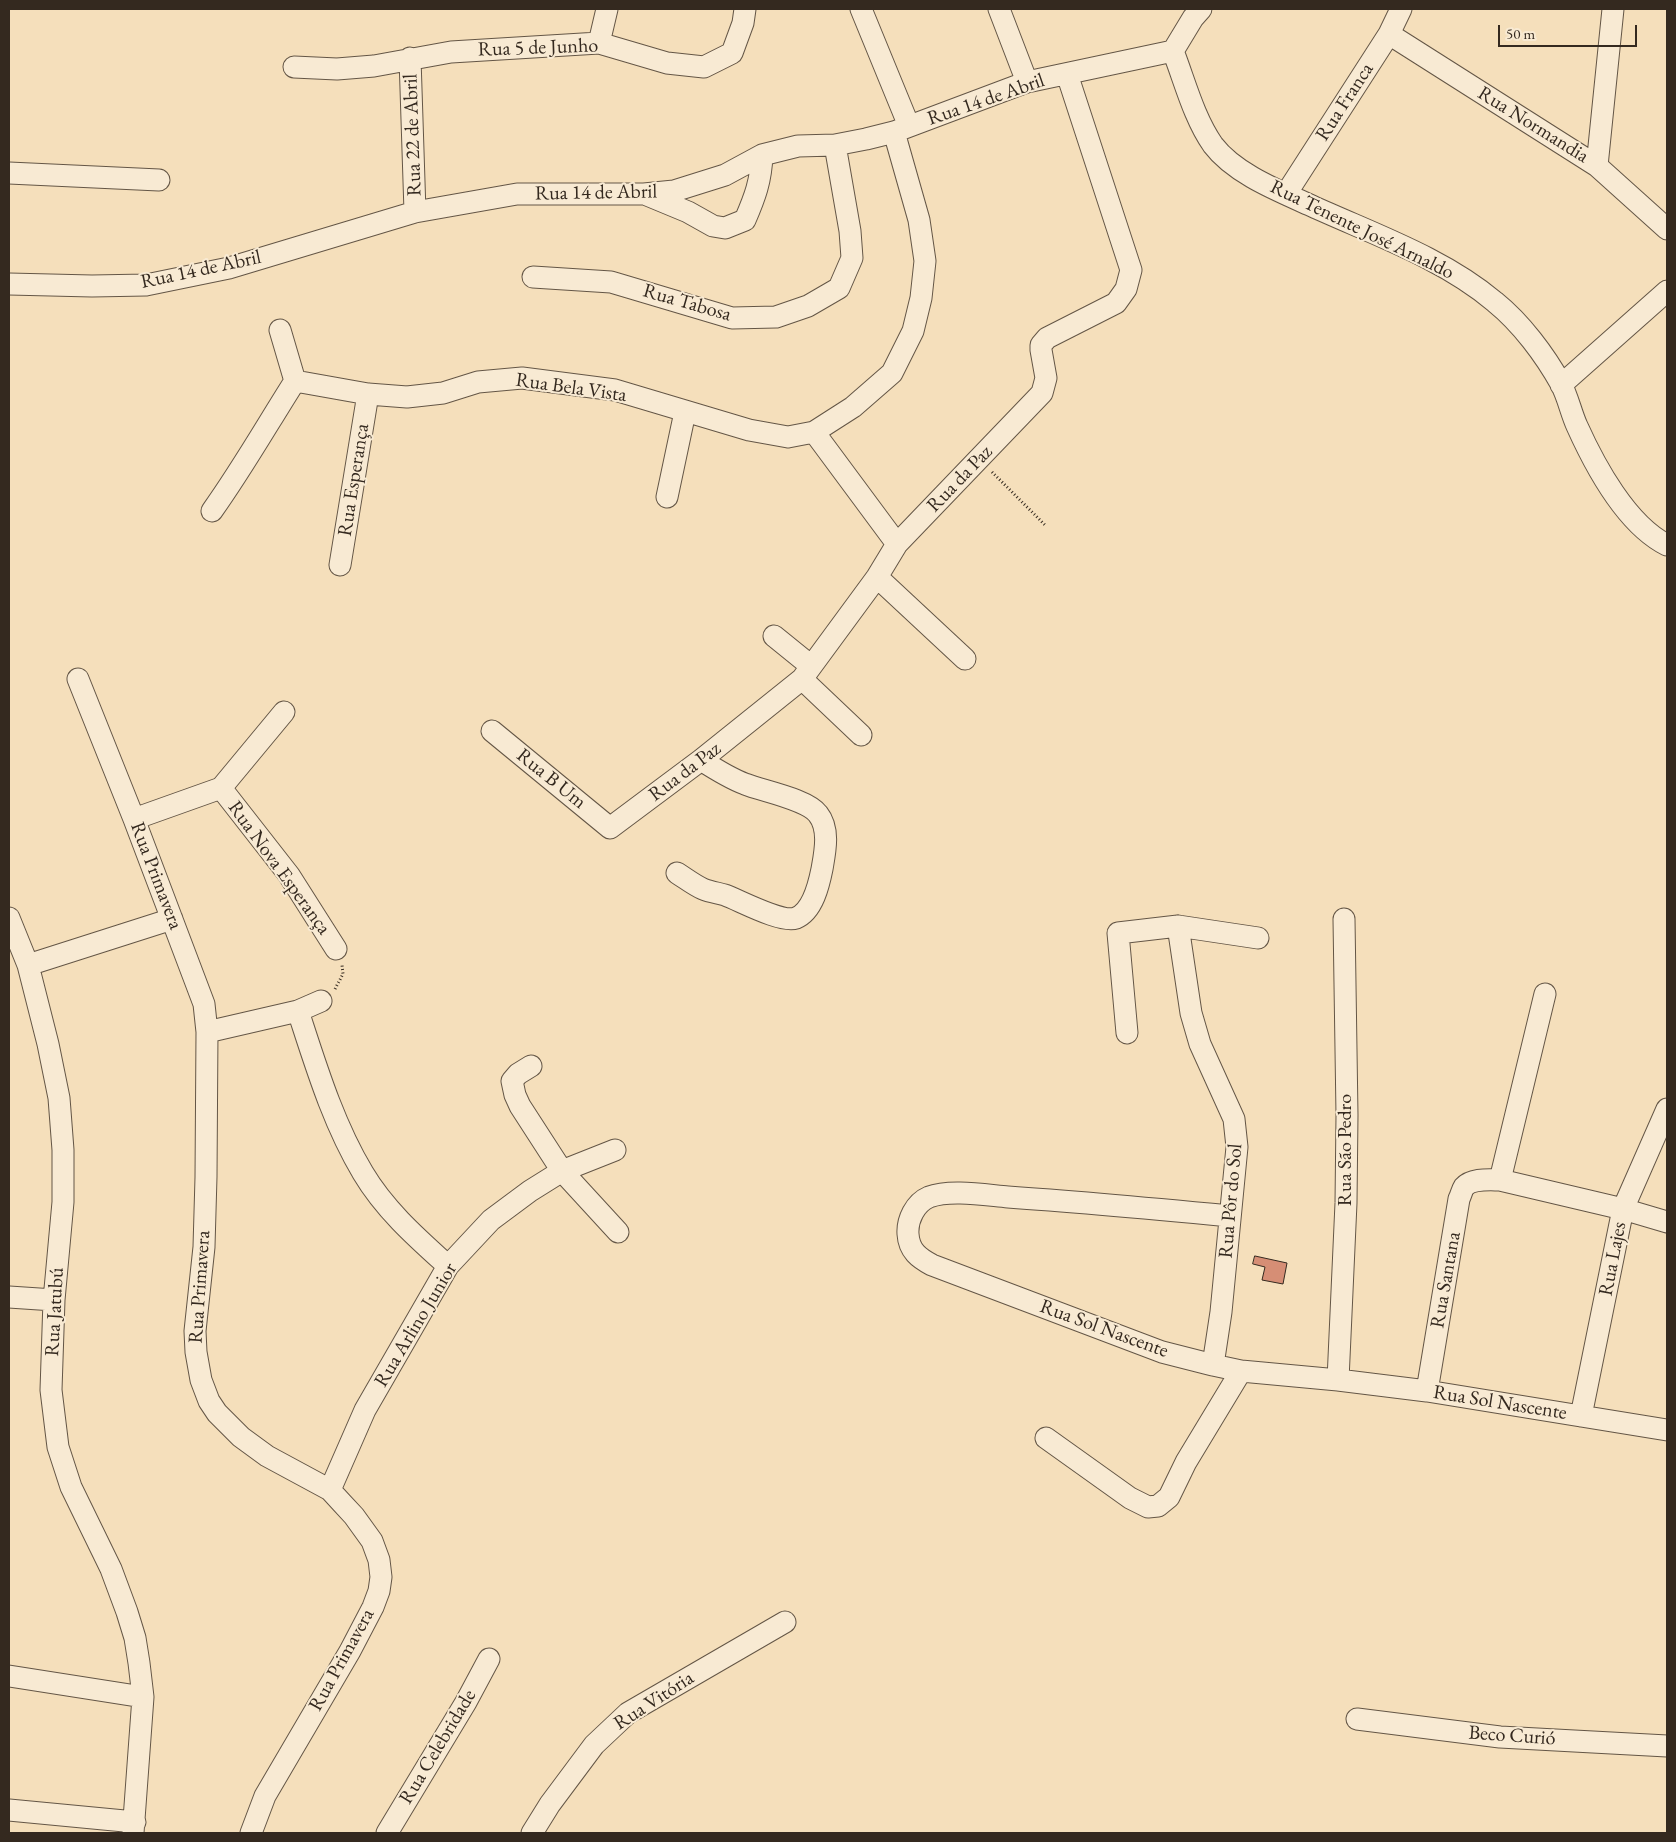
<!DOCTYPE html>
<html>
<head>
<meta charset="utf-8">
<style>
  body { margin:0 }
  #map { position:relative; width:1676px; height:1842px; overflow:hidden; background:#f5dfbb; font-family:"EB Garamond",serif }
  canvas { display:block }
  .frame { position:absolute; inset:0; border:10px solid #34291f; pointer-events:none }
  .scale { position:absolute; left:1498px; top:25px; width:139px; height:22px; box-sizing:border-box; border:2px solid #34291f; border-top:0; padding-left:6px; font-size:15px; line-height:18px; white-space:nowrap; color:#34291f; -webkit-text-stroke:4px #f8ead3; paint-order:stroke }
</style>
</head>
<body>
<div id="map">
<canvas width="1676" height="1842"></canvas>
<div class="frame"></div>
<div class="scale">50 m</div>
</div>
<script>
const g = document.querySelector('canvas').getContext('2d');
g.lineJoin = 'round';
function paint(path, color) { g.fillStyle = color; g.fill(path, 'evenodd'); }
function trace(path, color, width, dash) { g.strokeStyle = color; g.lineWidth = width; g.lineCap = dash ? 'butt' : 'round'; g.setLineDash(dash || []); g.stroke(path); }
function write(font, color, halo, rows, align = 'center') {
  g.font = font + ' "EB Garamond",serif'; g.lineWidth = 4; g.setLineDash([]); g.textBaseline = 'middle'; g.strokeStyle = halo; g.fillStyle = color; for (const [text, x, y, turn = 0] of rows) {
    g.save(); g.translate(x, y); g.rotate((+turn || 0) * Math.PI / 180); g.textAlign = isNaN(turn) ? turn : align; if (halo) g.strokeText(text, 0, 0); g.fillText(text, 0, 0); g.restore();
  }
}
const building = new Path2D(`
  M1255 1256 1287 1263 1283 1284 1262 1280 1265 1267 1253 1264Z`);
const path = new Path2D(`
  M992 472 1046 526
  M335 989 343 974 342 965`);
const minor = new Path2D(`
  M861 9 909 126
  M999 9 1027 82
  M1389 34 1597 166 1667 229
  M599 43 607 9
  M1173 51C1185 82 1194 118 1213 145 1235 174 1279 191 1312 206 1373 234 1443 258 1495 302 1521 323 1545 355 1561 384 1568 397 1571 413 1577 426 1595 466 1627 525 1667 545
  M1173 51 1193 18 1201 9
  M410 58 415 212
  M294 67 337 69 374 66 451 52 599 43 667 63 704 67 732 53 743 23 745 9
  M1597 166 1613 9
  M9 173 159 180
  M1286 194 1389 34 1401 9
  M647 195 688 212 713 226 725 228 745 220C755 197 761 181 762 155
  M533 277 611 282 732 318 776 317 808 306 839 288 852 258 850 231 835 145
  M9 284 92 286 146 285 229 268 415 212 517 194H644L674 191 725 175 762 155 798 146 835 145 866 139 894 132 1027 82 1173 51
  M280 330 295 381 368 394 407 397 443 393 478 382 522 378 615 390 749 430 788 437 814 432 897 544
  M1561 385 1667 291
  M814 432 853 407 892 373 913 331 921 298 925 261 919 220 894 132
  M667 497 685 412
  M212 511C242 469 267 425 295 381
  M340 565 368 394
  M877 577 965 659
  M774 636 811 666
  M78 679 134 819 204 1004 207 1032 206 1177 204 1247 195 1331 196 1352 201 1380 209 1401 217 1413 241 1437 267 1456 330 1490 341 1502 354 1516 372 1541 379 1560 381 1577 379 1591 373 1607 350 1651 265 1796 251 1833
  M802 679 861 735
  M492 731 610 828 701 760 802 679 877 577 897 544 1042 393 1046 378 1041 350V345L1047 338 1116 303 1126 289 1131 270 1067 74
  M221 788 289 875 336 949
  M134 819 221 788 284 712
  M677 873C685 878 694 885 703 889 710 892 718 893 725 895 741 901 781 923 796 918 813 911 819 884 822 869 825 852 830 829 818 814 807 799 762 791 745 784 729 778 715 769 701 760
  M9 918 28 965 48 1044 59 1098 63 1150V1202L54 1300 51 1390 58 1447 71 1487 111 1569 127 1612 135 1638 139 1663 143 1697 133 1833
  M1178 926 1191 1013 1200 1044 1234 1119 1237 1147 1221 1312 1213 1365
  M28 965 172 919
  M298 1011C316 1066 333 1123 363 1173 385 1210 417 1238 448 1266
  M207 1032 298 1011 321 1001
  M1127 1033 1118 933 1178 926 1258 938
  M531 1066 518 1074 512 1081 515 1095 520 1106 562 1171 618 1232
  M1500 1180 1545 994
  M1230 1216C1156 1209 1082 1202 1008 1197 985 1195 950 1189 929 1197 915 1203 907 1220 908 1234 909 1251 919 1258 932 1265L1162 1352 1213 1365 1241 1371 1338 1380 1427 1391 1667 1430
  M9 1297 54 1300
  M1338 1380 1346 1203 1347 1115 1344 919
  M1427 1391 1459 1199C1461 1195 1462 1190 1464 1187 1472 1178 1490 1180 1500 1180L1623 1209 1667 1222
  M1581 1416 1623 1209 1667 1109
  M1046 1438 1130 1498 1148 1507 1158 1506 1169 1497 1186 1462 1241 1371
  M330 1490 365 1410 448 1266 491 1220 530 1191 562 1171 615 1150
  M9 1676 143 1697
  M1357 1719 1500 1737 1667 1746
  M9 1810 135 1822
  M387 1833 466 1702 489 1659
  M532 1833 550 1804 594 1745 628 1713 785 1622`);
const streetNames = [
  ["Rua 5 de Junho",538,48,-2],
  ["Rua 14 de Abril",986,100,-19],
  ["Rua Franca",1345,102,-57],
  ["Rua Normandia",1533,125,32],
  ["Rua 22 de Abril",413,135,-92],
  ["Rua 14 de Abril",596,193,-1],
  ["Rua Tenente José Arnaldo",1362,230,26],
  ["Rua 14 de Abril",201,270,-12],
  ["Rua Tabosa",687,303,16],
  ["Rua Bela Vista",571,388,8],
  ["Rua da Paz",960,479,-46],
  ["Rua Esperança",354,480,-81],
  ["Rua da Paz",685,772,-37],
  ["Rua B Um",551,779,39],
  ["Rua Nova Esperança",279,868,54],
  ["Rua Primavera",156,876,69],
  ["Rua São Pedro",1346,1150,-90],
  ["Rua Pôr do Sol",1231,1201,-85],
  ["Rua Lajes",1613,1259,-79],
  ["Rua Santana",1446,1280,-80],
  ["Rua Primavera",200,1287,-86],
  ["Rua Jatubú",55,1312,-87],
  ["Rua Arlino Junior",416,1325,-59],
  ["Rua Sol Nascente",1104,1329,20],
  ["Rua Sol Nascente",1500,1403,9],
  ["Rua Primavera",342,1660,-61],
  ["Rua Vitória",654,1701,-33],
  ["Beco Curió",1512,1736,4],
  ["Rua Celebridade",438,1747,-59]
];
paint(building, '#d68e75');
trace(building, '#34291f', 1);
trace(minor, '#645646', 23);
trace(path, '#34291f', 3, [1, 2.5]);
trace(minor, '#f8ead3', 21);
write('20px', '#34291f', '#f8ead3', streetNames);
</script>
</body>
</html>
